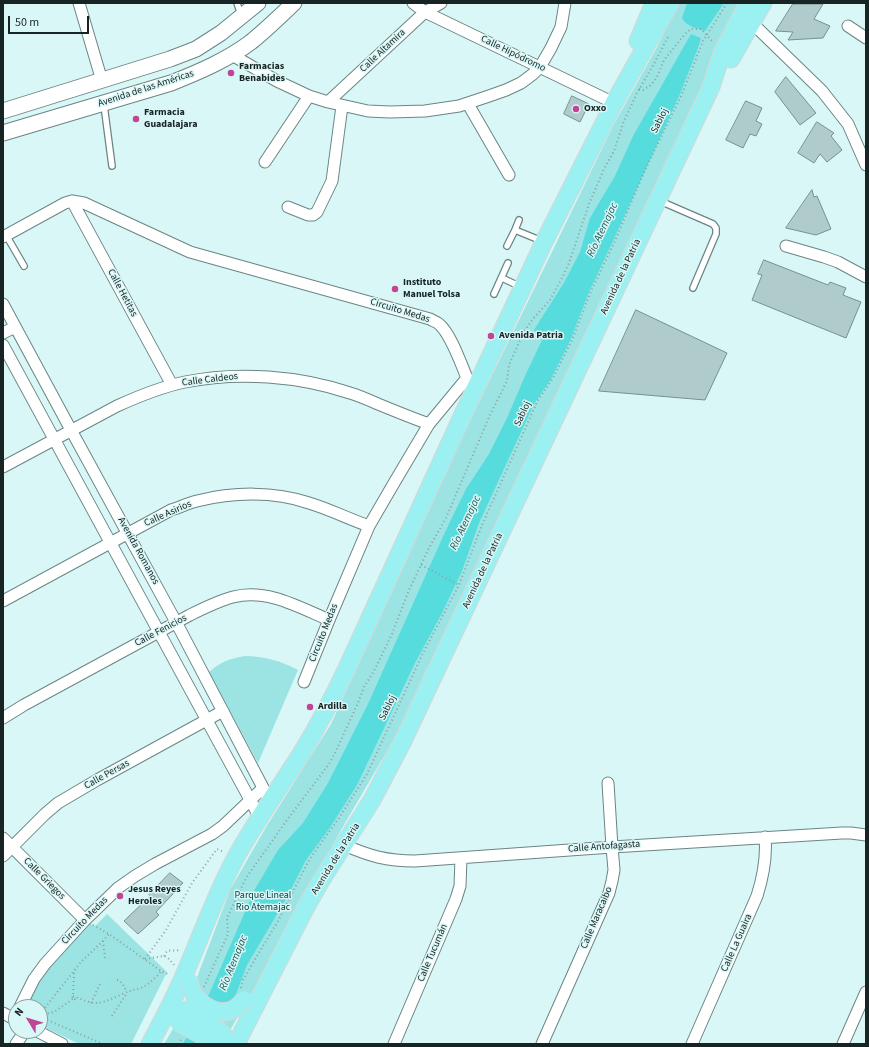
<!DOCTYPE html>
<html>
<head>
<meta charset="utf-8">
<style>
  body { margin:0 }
  #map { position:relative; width:869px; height:1047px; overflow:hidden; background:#daf7f7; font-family:"Source Sans 3",sans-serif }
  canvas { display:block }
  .frame { position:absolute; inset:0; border:4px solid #182323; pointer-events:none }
  .north { position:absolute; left:8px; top:999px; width:40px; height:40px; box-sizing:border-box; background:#daf7f7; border:1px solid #8ca2a2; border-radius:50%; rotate:308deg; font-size:11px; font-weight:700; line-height:16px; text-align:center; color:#182323 }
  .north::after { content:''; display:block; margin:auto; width:14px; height:18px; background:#c14594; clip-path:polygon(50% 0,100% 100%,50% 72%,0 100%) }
  .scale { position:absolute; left:8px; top:16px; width:81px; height:18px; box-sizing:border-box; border:2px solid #182323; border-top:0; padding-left:5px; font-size:12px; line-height:14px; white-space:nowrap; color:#182323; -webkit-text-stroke:3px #daf7f7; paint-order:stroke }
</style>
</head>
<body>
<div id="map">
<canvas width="869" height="1047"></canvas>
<div class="frame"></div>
<div class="north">N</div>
<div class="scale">50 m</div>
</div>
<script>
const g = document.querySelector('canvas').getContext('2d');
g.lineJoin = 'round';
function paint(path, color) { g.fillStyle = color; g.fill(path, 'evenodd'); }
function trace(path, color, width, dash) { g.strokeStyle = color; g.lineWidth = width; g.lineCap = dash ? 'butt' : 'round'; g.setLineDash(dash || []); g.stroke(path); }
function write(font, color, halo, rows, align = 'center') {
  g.font = font + ' "Source Sans 3",sans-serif'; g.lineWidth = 3; g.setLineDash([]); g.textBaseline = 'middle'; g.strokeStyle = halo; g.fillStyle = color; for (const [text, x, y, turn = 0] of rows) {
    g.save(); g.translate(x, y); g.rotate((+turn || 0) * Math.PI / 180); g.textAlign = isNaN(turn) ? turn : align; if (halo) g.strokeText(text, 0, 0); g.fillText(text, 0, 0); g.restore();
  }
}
const green = new Path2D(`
  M678 3H741L704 83 622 257 563 385 400 729 341 830 275 953 222 1044H164L185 1009 230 890 266 827 331 724 390 596 463 435 614 124 657 47Z
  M245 656C264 656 281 661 298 670L258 763 209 672C222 661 229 659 245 656Z
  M107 914 167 972 131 1044H79L40 1025V1007H23L48 966 88 922 95 926Z`);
const water = new Path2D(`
  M687 3H724L705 31C696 28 686 26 682 18Z
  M691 34 701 38 698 48 680 94 613 241 589 292 570 341 551 379 534 404 479 523 462 571 441 615 415 663 357 785 329 829 306 860 286 899 247 965 235 997 211 1044H183L210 992 255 889 278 850 303 823 328 783 368 704 446 530 466 489 489 454 507 418 525 376 543 338 534 330 565 281 580 252 590 218 615 176 633 136Z`);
const building = new Path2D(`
  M793 4H823L814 19 830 26 823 38 788 40 793 32 776 31Z
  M786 77 816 113 800 125 775 92Z
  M572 96 589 104 580 122 564 114Z
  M746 101 762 108 756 121 762 124 756 136 750 134 743 148 726 140Z
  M817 122 834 133 831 136 842 150 827 162 820 154 814 163 798 153Z
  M812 190 814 197 817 196 831 229 816 235 786 228Z
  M764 260 828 285 830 282 846 288 843 295 861 302 846 338 752 300 762 275 758 274Z
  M636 310 727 353 705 400 599 391Z
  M170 873 183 883 156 912 159 915 138 934 124 921 150 896 149 895Z`);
const path = new Path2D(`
  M639 89 643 90 651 85 657 77 664 60 685 34 691 29H701L712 41
  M421 565 459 585
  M93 925 109 934 161 971 170 975
  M103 941 105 958
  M164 956 167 951C171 950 175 951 179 950
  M145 959 166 930 192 883 217 849 222 851 223 852
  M145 959 164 956C168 957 171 961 174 965
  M74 973 73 996 72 998 73 999H75L76 997
  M117 980C123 982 124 987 127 992
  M204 987 228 934 227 918 246 878 287 820 329 764 336 751 358 703 364 687 374 671 392 634 409 590 429 548 446 518 490 415 507 381 509 365 524 331 533 319 550 300 563 276 569 263 589 204 604 169 614 151 624 121 637 93 655 62 669 35
  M241 988 243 980 257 956 278 921 309 860 339 818 367 774 423 653 459 585 482 525 538 400 553 378 572 340 591 291 614 243 646 168 682 94 703 41 727 3
  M73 996C81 999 89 1003 97 1003 105 1003 121 994 130 991 135 989 140 989 145 986 151 982 157 977 161 971
  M91 1003 100 984
  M40 1014 81 962 103 941 109 934
  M40 1015 54 1012 73 999
  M112 1016 127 993
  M40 1017 103 1044
  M178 1044 182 1038`);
const lane = new Path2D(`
  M237 3 241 15
  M104 105 112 166
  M660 201 713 224 716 228V234L693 288
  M515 230 519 220
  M6 235 24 266
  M507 246 515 230 542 241
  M502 278 521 287
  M494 294 508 263`);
const street = new Path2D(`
  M79 3 102 81
  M413 3 425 12 614 103
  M752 23 822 91 848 124 866 165
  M848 26 866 38
  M232 55 277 81 309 96 328 102 368 111 390 112 425 111 459 106 489 96 506 90 521 83 533 74 540 67 551 48 561 27 565 3
  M328 102 425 12 441 3
  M468 104 509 175
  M265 162 309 96
  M72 201 172 385
  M288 207 308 215H313L317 212 332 181 342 106
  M3 237 65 203 72 201 84 203 190 252 430 319C433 321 437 322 439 324 451 334 461 364 467 378
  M786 246 824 257 838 262 866 277
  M3 304 71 430 176 622 270 801
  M3 333 15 327
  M3 345 260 818
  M3 467 117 406C139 396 161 387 185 382 238 371 299 376 350 393 360 396 369 400 378 404 395 411 412 418 429 424
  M3 601 171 510C180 507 189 503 197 501 233 492 274 491 309 503 329 509 349 519 369 526
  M304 682 329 620 369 526 394 483 429 424 467 378
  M3 718 24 705 190 615C204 608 218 601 233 597 266 588 299 607 329 620
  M3 838 85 920
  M344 845C370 856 386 861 415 861L612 847 842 833H851L866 835
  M3 856 45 814 58 803 97 780 223 711
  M20 1007 34 979 45 964 85 920 118 888 135 876 155 864 212 834 223 826 263 788
  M3 1013 16 1020
  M37 1031 62 1044
  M16 1044 25 1031
  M394 1044 456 899 460 886 461 858
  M542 1044 609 893 612 881 614 870 612 847 608 783
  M692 1044 757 896C763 877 767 858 765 837
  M843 1044 866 992`);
const secondary = new Path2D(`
  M3 111 170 59 196 49 221 33 258 3
  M3 133 171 83C199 72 227 60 251 42 266 30 280 16 294 3`);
const primary = new Path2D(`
  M638 41 654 3
  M731 59 763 3
  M150 1044C161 1023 172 1003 181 982 200 940 214 897 236 857 256 821 279 788 301 754 318 726 333 698 347 668L459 423 544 242 614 103 670 3
  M236 1044 306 907 319 884 372 800 403 741 711 87 722 53 748 3`);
const primaryBridge = new Path2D(`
  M189 981C190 984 190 988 192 991 197 1003 215 1015 229 1011 235 1010 240 1005 244 1000
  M181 1009C199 1017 215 1024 228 1040
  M179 1023 203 1036 215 1044`);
const markers = [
  [231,73,4,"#c14594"],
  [576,109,4,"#c14594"],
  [136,119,4,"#c14594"],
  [395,289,4,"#c14594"],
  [491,336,4,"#c14594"],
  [310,707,4,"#c14594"],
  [120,896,4,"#c14594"]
];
const streetNames = [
  ["Calle Altamira",383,51,-43],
  ["Calle Hipódromo",513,54,26],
  ["Avenida de las Américas",146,89,-18],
  ["Sabloj",660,121,-64],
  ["Avenida de la Patria",621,277,-65],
  ["Calle Hetitas",122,293,62],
  ["Circuito Medas",400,311,17],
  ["Calle Caldeos",210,380,-7],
  ["Sabloj",523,414,-65],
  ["Calle Asirios",168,514,-24],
  ["Avenida Romanos",138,551,61],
  ["Avenida de la Patria",483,571,-65],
  ["Calle Fenicios",161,631,-28],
  ["Circuito Medas",324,633,-68],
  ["Sabloj",388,708,-64],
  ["Calle Persas",107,775,-29],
  ["Calle Antofagasta",604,847,-4],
  ["Avenida de la Patria",336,859,-58],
  ["Calle Griegos",44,879,45],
  ["Calle Maracaibo",597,918,-67],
  ["Circuito Medas",85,921,-46],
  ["Calle La Guaira",737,943,-66],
  ["Calle Tucumán",433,953,-67]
];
const poiNames = [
  ["Farmacias",239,67],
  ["Benabides",239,79],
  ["Oxxo",584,109],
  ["Farmacia",144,113],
  ["Guadalajara",144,125],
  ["Instituto",403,283],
  ["Manuel Tolsa",403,295],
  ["Avenida Patria",499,336],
  ["Ardilla",318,707],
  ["Jesus Reyes",128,890],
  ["Heroles",128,902]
];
const parkNames = [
  ["Parque Lineal",263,896],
  ["Rio Atemajac",263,908]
];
const waterNames = [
  ["Río Atemajac",603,230,-65],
  ["Río Atemajac",466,523,-65],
  ["Río Atemajac",234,963,-68]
];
paint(green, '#9be4e3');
paint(water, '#56dcdc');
paint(building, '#afcbcb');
trace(building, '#75908f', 1);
trace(lane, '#6a8584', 8);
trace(street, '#6a8584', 13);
trace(secondary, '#6a8584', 17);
trace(primary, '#d5d7d7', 19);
trace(path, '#8aa0a0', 2, [1, 3]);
trace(lane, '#fff', 5.5);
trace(street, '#fff', 11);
trace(secondary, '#fff', 15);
trace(primary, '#9bf1f1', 17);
trace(primaryBridge, '#d5d7d7', 19, []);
trace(primaryBridge, '#9bf1f1', 17);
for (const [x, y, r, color] of markers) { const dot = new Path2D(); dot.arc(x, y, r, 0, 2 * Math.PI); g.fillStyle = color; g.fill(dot); trace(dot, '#daf7f7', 1.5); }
write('10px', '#182323', '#daf7f7', streetNames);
write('bold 10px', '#182323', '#daf7f7', poiNames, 'left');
write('10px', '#004242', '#daf7f7', parkNames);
write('italic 11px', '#205959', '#daf7f7', waterNames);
</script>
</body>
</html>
